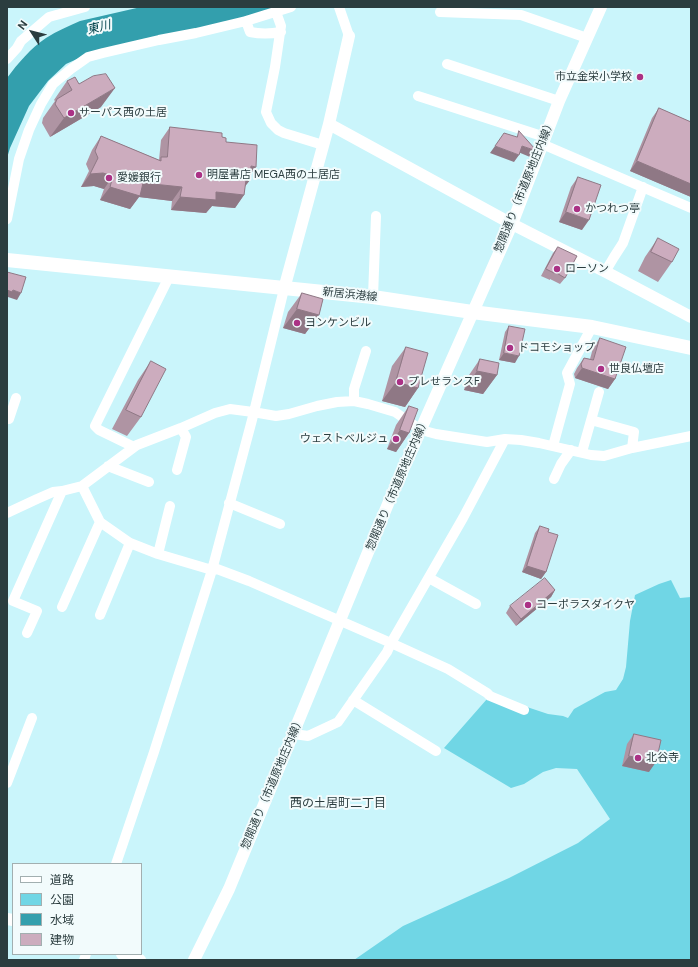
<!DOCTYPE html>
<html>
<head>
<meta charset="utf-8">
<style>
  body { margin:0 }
  #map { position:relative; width:698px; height:967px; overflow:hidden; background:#caf5fb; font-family:"DM Sans","Noto Sans JP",sans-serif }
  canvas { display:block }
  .frame { position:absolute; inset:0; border:8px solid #2b3d3f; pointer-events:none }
  .legend { position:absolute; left:12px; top:863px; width:130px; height:92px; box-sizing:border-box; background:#f2fbfc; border:1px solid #a2afb0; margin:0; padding:5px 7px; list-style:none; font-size:12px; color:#2b3d3f }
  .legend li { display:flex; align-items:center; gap:8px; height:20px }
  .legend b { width:20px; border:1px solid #a2afb0 }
  .north { position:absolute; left:12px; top:12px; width:40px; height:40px; -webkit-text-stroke:3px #f2fbfc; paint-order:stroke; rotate:306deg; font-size:11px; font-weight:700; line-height:16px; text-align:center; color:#2b3d3f }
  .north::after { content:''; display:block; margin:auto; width:14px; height:18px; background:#2b3d3f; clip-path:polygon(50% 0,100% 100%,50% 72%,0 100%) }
</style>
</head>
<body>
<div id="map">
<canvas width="698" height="967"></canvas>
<div class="frame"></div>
<ul class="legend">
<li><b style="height:5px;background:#fff"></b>道路</li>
<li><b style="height:11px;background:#70d6e5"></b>公園</li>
<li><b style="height:11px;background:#339fad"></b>水域</li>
<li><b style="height:11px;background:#ccacbe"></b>建物</li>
</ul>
<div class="north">N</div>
</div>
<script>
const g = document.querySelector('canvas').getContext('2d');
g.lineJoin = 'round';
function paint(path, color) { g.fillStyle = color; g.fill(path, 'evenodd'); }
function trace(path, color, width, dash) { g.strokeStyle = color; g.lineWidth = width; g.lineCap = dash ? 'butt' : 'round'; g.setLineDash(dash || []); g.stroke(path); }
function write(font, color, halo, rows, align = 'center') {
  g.font = font + ' "DM Sans","Noto Sans JP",sans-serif'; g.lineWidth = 4; g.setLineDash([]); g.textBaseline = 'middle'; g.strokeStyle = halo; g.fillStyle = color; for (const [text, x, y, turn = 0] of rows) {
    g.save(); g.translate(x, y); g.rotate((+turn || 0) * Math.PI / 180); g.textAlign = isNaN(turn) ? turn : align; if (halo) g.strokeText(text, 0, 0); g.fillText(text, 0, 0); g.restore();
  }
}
const green = new Path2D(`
  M671 580 680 598 691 597V960H354L403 926 509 878 578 843 610 819 577 769 556 768 543 772 524 784 511 788 444 748 487 699 527 707 548 714 563 716 568 718 574 709 605 692 616 690 623 679 626 667 630 621 635 595 659 584Z`);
const water = new Path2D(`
  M141 7H278L261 13 77 59 66 64 48 81 29 106 10 148 7 158V78C18 63 31 48 46 38 57 31 69 26 80 21Z`);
const minor = new Path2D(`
  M339 7 349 36
  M276 12 281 26 275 67 266 112 271 123 278 130 284 133 323 145
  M440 12 521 15 587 38
  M246 21 250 32C260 34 270 34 281 32
  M7 59 17 48 21 41 49 17 85 7
  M447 64 559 101
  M418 96 545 137
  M542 144 691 208
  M7 219 19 159 29 130 41 104 53 84 71 69 88 57 103 53 159 40 196 33 246 21 291 7
  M605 272 614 257 623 243 643 187
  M373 297 376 216
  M354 401V389L366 351
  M7 418 9 419 16 398
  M591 420 634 432 632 448
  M553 446 570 384 567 373 592 327
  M134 447 99 430 95 426 169 277
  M582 452 599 392
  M108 466 149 482
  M177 470 186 437 181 428
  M554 479 561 464 571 450
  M82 486 100 522 130 543 158 554 212 570 217 569 249 581 391 643 448 669 487 693 490 696 524 710
  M229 503 280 524
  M7 513 37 499 53 492 62 491 82 486 137 445 181 428 215 413 230 409 253 412 276 416 289 414 317 406 337 402 354 401 368 404 395 412 421 430 436 434 487 442 505 439 521 440 539 443 591 455 604 456 632 448 691 436
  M158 554 170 506
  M429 578 476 604
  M62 607 100 522
  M100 615 130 543
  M27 633 37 611 13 601 62 491
  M353 700 436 751
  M294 734 308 736 338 722 387 652 391 643 463 518 505 439
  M7 783 32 718
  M116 864 154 752 212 570 252 420 284 289
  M84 960 86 954`);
const tertiary = new Path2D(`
  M329 124 512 224 606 272 691 317
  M284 289 329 124 349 36
  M7 919 13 920
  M122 954 140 960
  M194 960 229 889 390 499 512 224 559 101 601 7`);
const secondary = new Path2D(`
  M7 260 373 297 472 312 592 327 691 348`);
const wall = new Path2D(`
  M67 81 79 84 101 107 50 137 42 123 43 118 55 101 54 100Z
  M659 108 691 122V197L630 171 652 118Z
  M170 127 222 137 226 142 250 175V180L245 186 244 195 235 208 212 206 206 213 171 210 172 201 139 197 130 209 100 200 104 189 94 186 81 187 89 171 86 164 92 150 101 136 159 160 161 140Z
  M578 177 582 230 559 222 571 187Z
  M658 238 672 262 658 282 638 271 645 257Z
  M558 247 565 278 560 284 550 279V280L541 276 553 253Z
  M302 293 319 315 305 334 283 328 288 312Z
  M509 326 515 363 499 360 505 332Z
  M600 338 615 379 608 389 575 378 574 374 577 368 584 358 590 359 593 348Z
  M406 347 418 388 405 407 382 401 392 366Z
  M480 359 497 375 483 394 464 390 467 378Z
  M151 361 141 417 127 436 112 429 138 380Z
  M409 406V433L396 452 387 449 396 425Z
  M540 526 548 532 546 572 541 579 522 572 535 533Z
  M555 590 551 597 516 626 506 613 510 606Z
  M634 734 649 772 622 766 627 744Z`);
const shadedWall = new Path2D(`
  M115 88 101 107 50 137 64 118Z
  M495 146 519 155 514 162 490 153Z
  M522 146 534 150 530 157 518 152Z
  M637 161 691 184V197L630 171Z
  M251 166 256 167 246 180H250L240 193Z
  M103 173 113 176 104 189 94 186 81 187 90 174Z
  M143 183 182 187 172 201 139 197 130 209 100 200 110 187Z
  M216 192 244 195 235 208 212 206 206 213 171 210 180 197Z
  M566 212 589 220 582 230 559 222Z
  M7 290H13L21 293 17 300 8 297 7 299Z
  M297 309 319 315 305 334 283 328Z
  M504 353 519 356 515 363 499 360Z
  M582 368 615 379 608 389 575 378Z
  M477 371 497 375 483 394 464 390Z
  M396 382 418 388 405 407 382 401Z
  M400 430 409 433 396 452 387 449Z
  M527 566 546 572 541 579 522 572Z
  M555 590 551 597 516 626 521 619Z
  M629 756 656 762 649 772 622 766Z`);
const building = new Path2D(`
  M106 74 115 88 64 118 55 104 57 99 72 90 67 81 75 77 79 84 93 76Z
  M659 108 691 122V184L637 161Z
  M170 127 222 133V137L226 138V142L257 145 256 167 251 166 250 180H246L244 195 216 192V200L180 197 182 187 143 183 140 196 110 187 113 176 103 173 90 174 98 158 95 151 101 136 161 161V157H167Z
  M519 131 535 149 534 150 522 146 519 155 495 146 504 133 517 137Z
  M578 177 601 185 589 220 566 212Z
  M658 238 679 249 672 262 651 252Z
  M558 247 577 256 565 278 555 272 554 273 546 269Z
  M7 272 26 277 21 293 13 290 12 292 7 290Z
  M302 293 323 299 319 315 297 309Z
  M509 326 525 329 519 356 504 353Z
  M600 338 626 347 615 379 582 368 581 364 584 358 593 360Z
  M406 347 428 353 418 388 396 382Z
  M480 359 499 363 497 375 477 371Z
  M151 361 166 369 141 417 126 410Z
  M409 406 418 409 409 433 400 430Z
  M540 526 549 529 548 532 558 535 546 572 527 566Z
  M545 578 555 590 521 619 510 606Z
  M634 734 661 740 656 762 629 756Z`);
const markers = [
  [640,77,4,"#ab3185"],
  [71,113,4,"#ab3185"],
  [199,175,4,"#ab3185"],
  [109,178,4,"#ab3185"],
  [577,209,4,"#ab3185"],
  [557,269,4,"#ab3185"],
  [297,323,4,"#ab3185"],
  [510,348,4,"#ab3185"],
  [601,369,4,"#ab3185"],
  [400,382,4,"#ab3185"],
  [396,439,4,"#ab3185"],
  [528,605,4,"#ab3185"],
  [638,758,4,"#ab3185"]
];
const poiNames = [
  ["市立金栄小学校",632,77,"right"],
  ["サーパス西の土居",79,113],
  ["明屋書店 MEGA西の土居店",207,175],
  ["愛媛銀行",117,178],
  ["かつれつ亭",585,209],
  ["ローソン",565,269],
  ["ヨンケンビル",305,323],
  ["ドコモショップ",518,348],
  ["世良仏壇店",609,369],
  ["プレせランスF",408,382],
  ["ウェストベルジュ",388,439,"right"],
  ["コーポラスダイクヤ",536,605],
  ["北谷寺",646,758]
];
const streetNames = [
  ["惣開通り（市道原地庄内線）",525,186,-68],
  ["新居浜港線",350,295,6],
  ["惣開通り（市道原地庄内線）",398,484,-67],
  ["惣開通り（市道原地庄内線）",273,783,-67]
];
const waterNames = [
  ["東川",99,28,-14]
];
const neighbourhoodNames = [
  ["西の土居町二丁目",338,804]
];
paint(green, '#70d6e5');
paint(water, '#339fad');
trace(minor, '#fff', 10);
trace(tertiary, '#fff', 12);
trace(secondary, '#fff', 14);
paint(wall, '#af94a3');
paint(shadedWall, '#8f7885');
paint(building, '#ccacbe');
trace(building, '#8f7885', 1);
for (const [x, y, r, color] of markers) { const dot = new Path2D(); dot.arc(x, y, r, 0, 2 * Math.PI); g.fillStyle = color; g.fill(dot); trace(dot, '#f2fbfc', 1.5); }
write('11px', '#2b3d3f', '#f2fbfc', poiNames, 'left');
write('11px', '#2b3d3f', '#f2fbfc', streetNames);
write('italic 12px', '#03454d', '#f2fbfc', waterNames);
write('12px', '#2b3d3f', '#f2fbfc', neighbourhoodNames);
</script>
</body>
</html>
